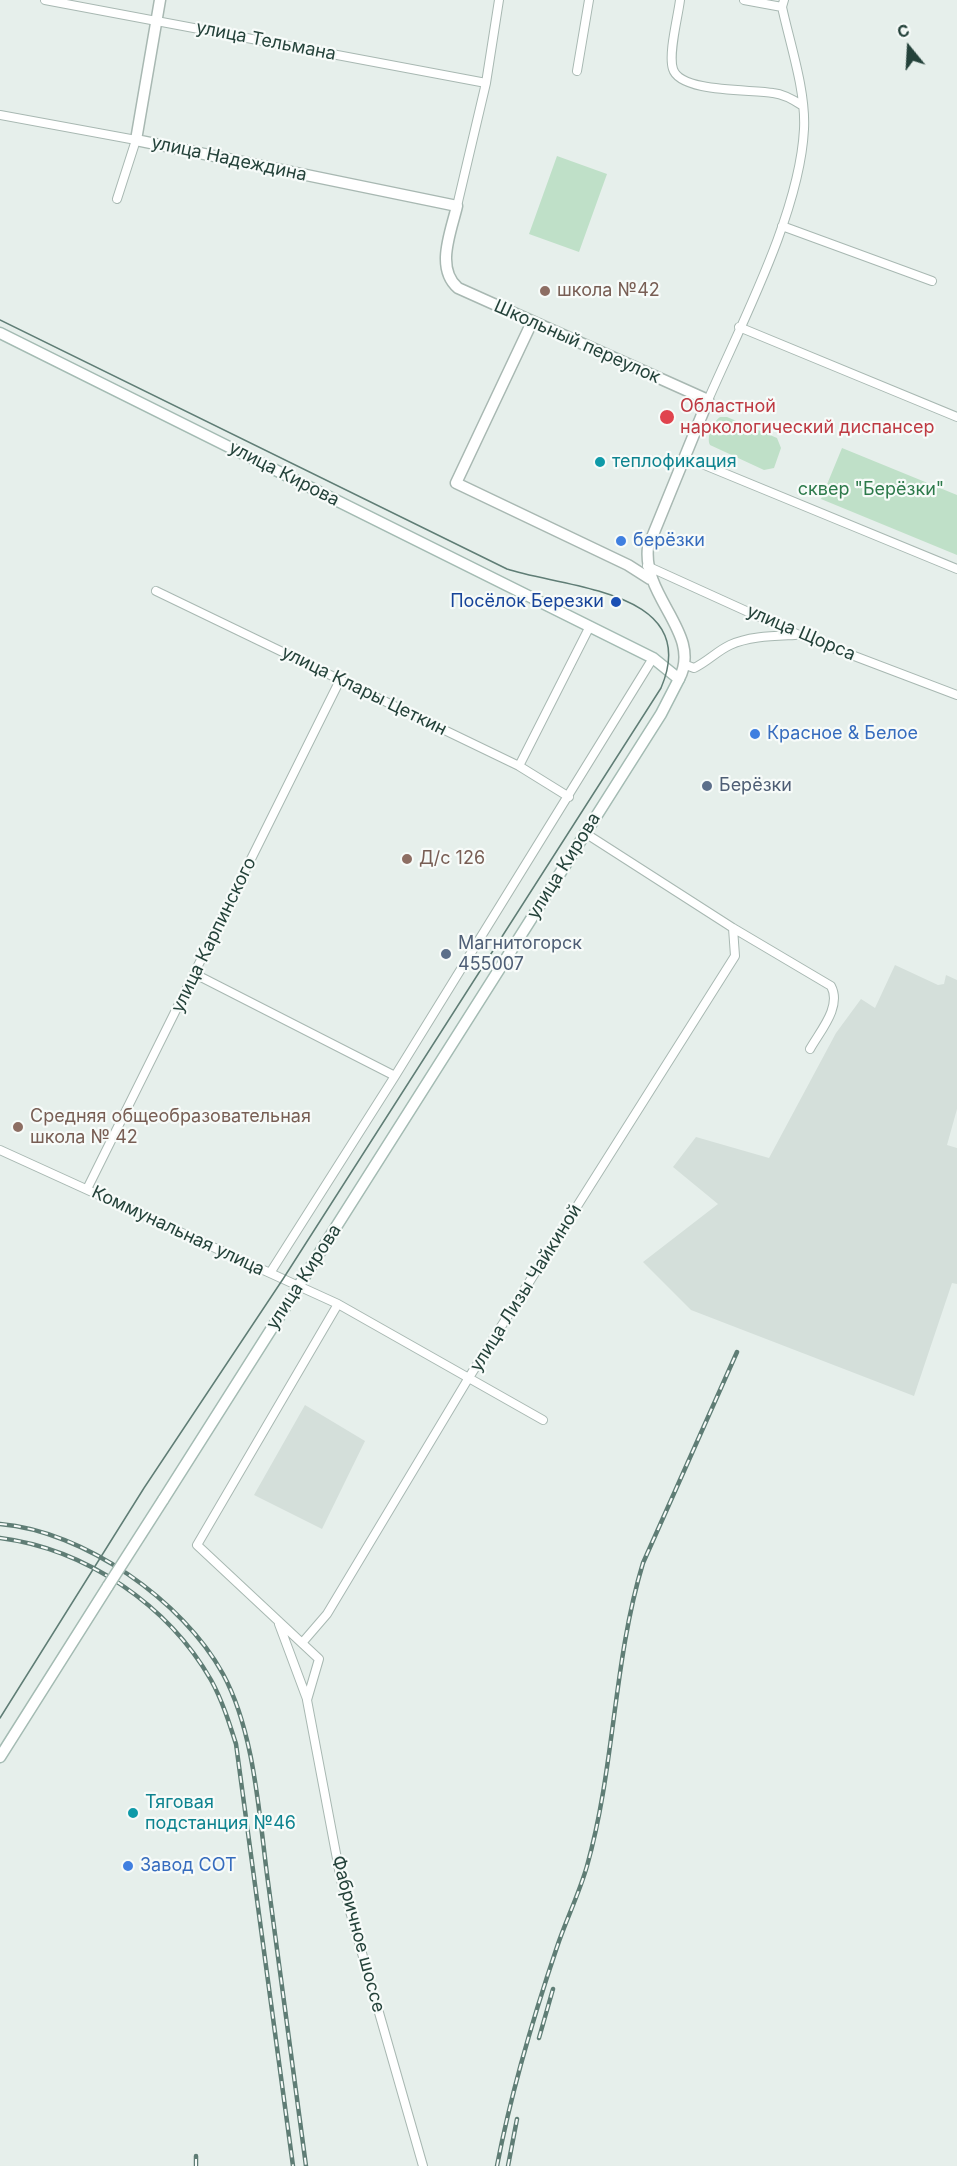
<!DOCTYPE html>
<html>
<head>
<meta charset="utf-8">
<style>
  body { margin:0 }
  #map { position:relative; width:957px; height:2166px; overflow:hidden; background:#e6efeb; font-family:Inter,sans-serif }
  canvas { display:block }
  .north { position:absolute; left:879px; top:18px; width:60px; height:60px; -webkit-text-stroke:4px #f7fbf9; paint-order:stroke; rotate:342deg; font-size:16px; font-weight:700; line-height:24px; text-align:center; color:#24423a }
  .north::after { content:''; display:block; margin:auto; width:21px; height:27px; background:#24423a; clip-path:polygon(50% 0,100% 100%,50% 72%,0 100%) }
</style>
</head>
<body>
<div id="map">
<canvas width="957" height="2166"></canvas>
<div class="north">С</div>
</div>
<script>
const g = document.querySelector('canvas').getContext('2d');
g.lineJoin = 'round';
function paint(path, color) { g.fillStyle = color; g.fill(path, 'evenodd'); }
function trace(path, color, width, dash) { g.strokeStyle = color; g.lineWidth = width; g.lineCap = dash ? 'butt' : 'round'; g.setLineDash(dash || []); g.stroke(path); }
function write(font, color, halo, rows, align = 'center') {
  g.font = font + ' Inter,sans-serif'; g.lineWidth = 4.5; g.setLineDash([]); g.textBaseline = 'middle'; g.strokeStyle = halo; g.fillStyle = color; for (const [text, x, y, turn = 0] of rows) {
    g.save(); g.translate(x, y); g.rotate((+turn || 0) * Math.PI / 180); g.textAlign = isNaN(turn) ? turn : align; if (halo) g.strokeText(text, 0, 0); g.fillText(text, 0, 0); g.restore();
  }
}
const built = new Path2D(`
  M895 965 938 985 944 984 946 975 957 980V1109L947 1145 957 1148V1284L952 1283 914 1396 691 1310 643 1262 718 1204 673 1167 696 1137 769 1158 836 1033 861 999 875 1008Z
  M305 1405 365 1441 322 1529 254 1495Z`);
const green = new Path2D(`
  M557 156 607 174 579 252 529 234Z
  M720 417H727L777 438 781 448 774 468 764 470 710 445C706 437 713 422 720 417Z
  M842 448 957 495V555L821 499Z`);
const minor = new Path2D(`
  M45 0 486 83
  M680 0C678 17 668 54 673 69 680 93 753 89 773 93 784 94 794 100 803 106
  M744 0 782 7
  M577 71 589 0
  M0 115 136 140 117 199
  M457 206 486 83 499 0
  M782 226 932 281
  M739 327 957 417
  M708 400C742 322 800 212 804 129 806 91 790 44 782 7L784 0
  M685 457 957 569
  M647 566 799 635 957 695
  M156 591 519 766 569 797
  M686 665 694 668C707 662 717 651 730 645 749 636 774 636 795 635
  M519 766 590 626
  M585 833 733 928 831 986C842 1007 820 1031 810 1049
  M195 974 395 1076
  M0 1150 338 1304 543 1420
  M87 1189 340 680
  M270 1273 395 1076 653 658
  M338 1304 197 1545 319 1659 307 1700 341 1880 423 2166
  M279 1624 307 1699
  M302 1643 327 1614 468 1379 735 956 733 928`);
const tertiary = new Path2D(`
  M160 0 136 140 457 206C451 232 435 268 458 288L708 400 648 547C642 598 703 634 679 679
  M532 322 456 483 628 565 650 579`);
const secondary = new Path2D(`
  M0 333 653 658 679 679 661 714 163 1500
  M0 1757 108 1586`);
const tram = new Path2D(`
  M0 320 507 569C564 588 703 590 661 688L283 1279 144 1488 0 1718`);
const rail = new Path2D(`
  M0 1524C84 1531 183 1601 223 1674 255 1733 259 1816 268 1882 281 1977 293 2071 306 2166
  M0 1538C86 1549 168 1605 211 1680 222 1700 229 1722 236 1744L293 2166
  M539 2038 553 1989
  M196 2166V2156
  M497 2166C511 2093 533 2018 557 1947 566 1920 579 1894 587 1866 615 1767 613 1662 643 1563L737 1352
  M508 2166 517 2119`);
const secondaryBridge = new Path2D(`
  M108 1586 163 1500`);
const markers = [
  [545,291,6,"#8d6e63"],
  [667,417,8,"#e0444e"],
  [600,462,6,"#0f9aa8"],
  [621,541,6,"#3f7fe0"],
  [616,602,6,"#1a4fb4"],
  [755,734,6,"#3f7fe0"],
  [707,786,6,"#5c6f8a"],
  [407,859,6,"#8d6e63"],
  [446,954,6,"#5c6f8a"],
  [18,1127,6,"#8d6e63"],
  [133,1813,6,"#0f9aa8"],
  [128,1866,6,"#3f7fe0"]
];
const streetNames = [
  ["улица Тельмана",266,41,11],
  ["улица Надеждина",229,159,12],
  ["Школьный переулок",577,342,24],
  ["улица Кирова",284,474,27],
  ["улица Щорса",801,633,23],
  ["улица Клары Цеткин",364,691,26],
  ["улица Кирова",564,866,-58],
  ["улица Карпинского",214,935,-64],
  ["Коммунальная улица",178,1231,25],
  ["улица Кирова",304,1277,-57],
  ["улица Лизы Чайкиной",526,1288,-58],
  ["Фабричное шоссе",358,1934,75]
];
const educationNames = [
  ["школа №42",557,291],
  ["Д/с 126",419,859],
  ["Средняя общеобразовательная",30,1117],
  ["школа № 42",30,1138]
];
const healthNames = [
  ["Областной",680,407],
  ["наркологический диспансер",680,428]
];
const cultureNames = [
  ["теплофикация",612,462],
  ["Тяговая",145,1803],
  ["подстанция №46",145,1824]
];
const parkNames = [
  ["сквер \"Берёзки\"",871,490]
];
const shopNames = [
  ["берёзки",633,541],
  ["Красное & Белое",767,734],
  ["Завод СОТ",140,1866]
];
const transitNames = [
  ["Посёлок Березки",604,602]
];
const serviceNames = [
  ["Берёзки",719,786],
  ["Магнитогорск",458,944],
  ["455007",458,965]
];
paint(built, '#d4dfda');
paint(green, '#bfe0c8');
trace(minor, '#a8b8b2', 10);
trace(tertiary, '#a8b8b2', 13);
trace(secondary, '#a4bbb3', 13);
trace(minor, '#fff', 8);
trace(tertiary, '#fff', 10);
trace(secondary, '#fff', 10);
trace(tram, '#5f7d75', 1.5);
trace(rail, '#5f7d75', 4.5);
trace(rail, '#f7fbf9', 2, [7]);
trace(secondaryBridge, '#a4bbb3', 13, []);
trace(secondaryBridge, '#fff', 10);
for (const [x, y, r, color] of markers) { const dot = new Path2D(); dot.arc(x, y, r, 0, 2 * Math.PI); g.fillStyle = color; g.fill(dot); trace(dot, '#f7fbf9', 2); }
write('18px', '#24423a', '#f7fbf9', streetNames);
write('18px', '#785e54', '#f7fbf9', educationNames, 'left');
write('18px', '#be3a42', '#f7fbf9', healthNames, 'left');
write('18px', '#0d838f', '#f7fbf9', cultureNames, 'left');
write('18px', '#2d7a4b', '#f7fbf9', parkNames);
write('18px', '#366cbe', '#f7fbf9', shopNames, 'left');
write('18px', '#164399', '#f7fbf9', transitNames, 'right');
write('18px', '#4e5e75', '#f7fbf9', serviceNames, 'left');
</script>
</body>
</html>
